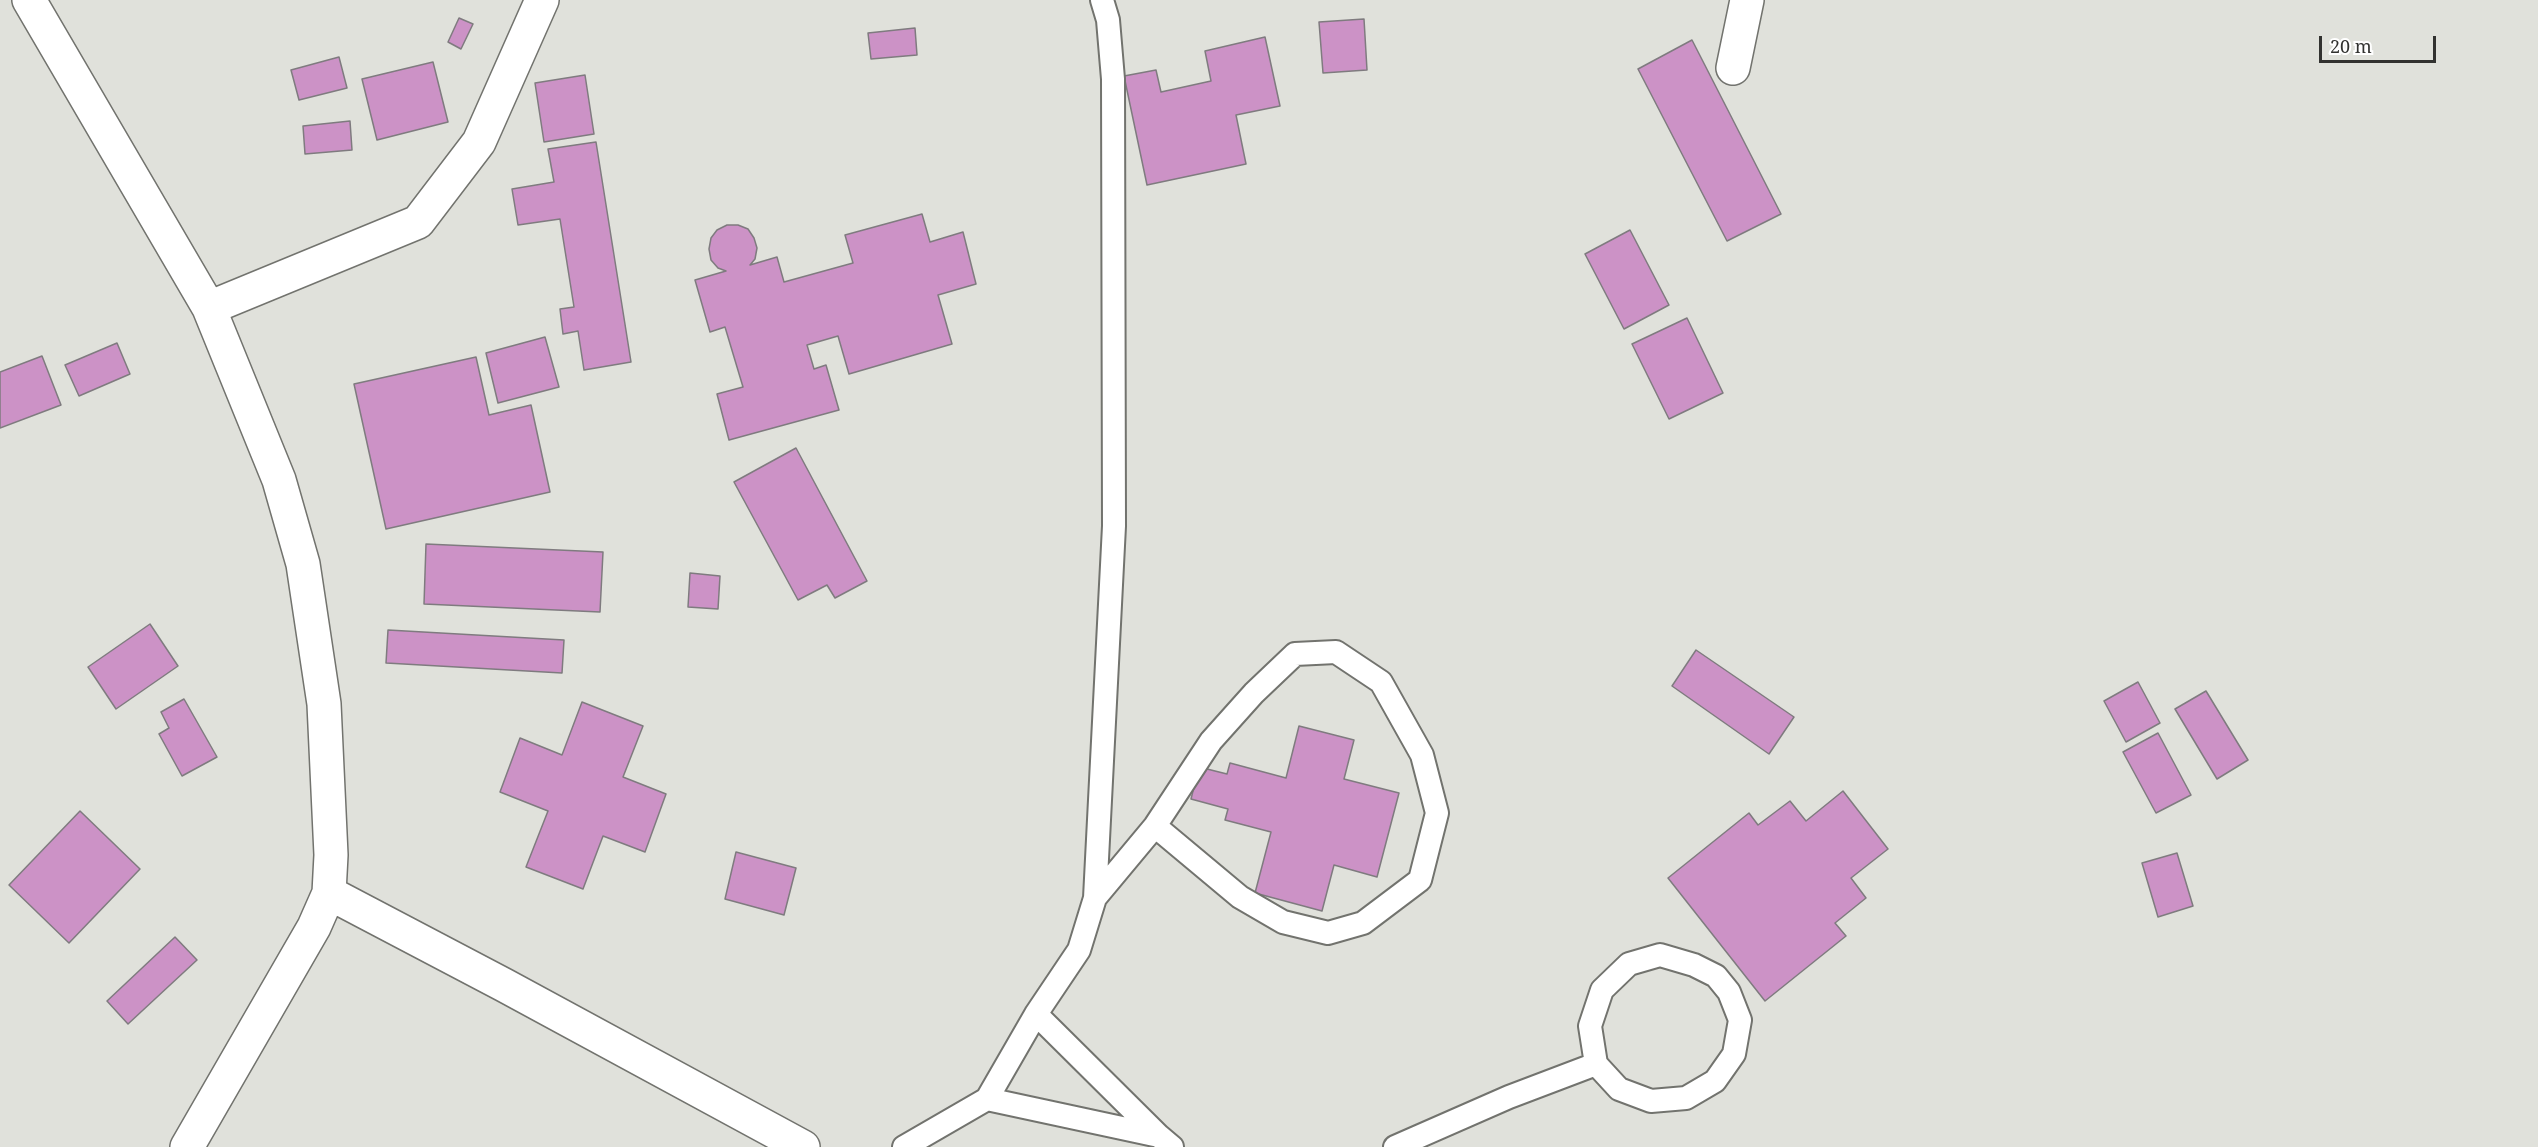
<!DOCTYPE html>
<html>
<head>
<meta charset="utf-8">
<style>
  body { margin:0 }
  #map { position:relative; width:2538px; height:1147px; overflow:hidden; background:#e0e1db; font-family:"Noto Serif",serif }
  canvas { display:block }
  .scale { position:absolute; left:2319px; top:36px; width:117px; height:27px; box-sizing:border-box; border:3px solid #323230; border-top:0; padding-left:8px; font-size:18px; line-height:21px; white-space:nowrap; color:#323230; -webkit-text-stroke:4px #fff; paint-order:stroke }
</style>
</head>
<body>
<div id="map">
<canvas width="2538" height="1147"></canvas>
<div class="scale">20 m</div>
</div>
<script>
const g = document.querySelector('canvas').getContext('2d');
g.lineJoin = 'round';
function paint(path, color) { g.fillStyle = color; g.fill(path, 'evenodd'); }
function trace(path, color, width, dash) { g.strokeStyle = color; g.lineWidth = width; g.lineCap = dash ? 'butt' : 'round'; g.setLineDash(dash || []); g.stroke(path); }
const building = new Path2D(`
  M459 18 473 24 461 49 448 42Z
  M1364 19 1367 70 1323 73 1319 22Z
  M915 28 917 55 871 59 868 33Z
  M1265 37 1280 106 1236 115 1246 164 1147 185 1124 76 1156 70 1161 92 1211 81 1205 51Z
  M1692 40 1781 214 1727 241 1638 69Z
  M339 57 347 88 299 100 291 70Z
  M433 62 448 122 377 140 362 79Z
  M585 75 594 134 544 142 535 83Z
  M350 121 352 150 305 154 303 126Z
  M596 142 631 362 584 370 578 331 563 334 560 309 574 307 560 219 518 225 512 189 554 182 548 149Z
  M922 214 930 242 963 232 976 284 938 295 952 344 849 374 838 336 807 345 814 369 826 365 839 410 729 440 717 394 743 387 725 327 710 332 695 280 726 271 718 268 711 260 709 249 711 238 717 230 727 225H738L748 229 754 238 757 248 755 259 750 265 777 257 784 282 853 263 845 235Z
  M1630 230 1669 305 1624 329 1585 254Z
  M1687 318 1723 393 1669 419 1632 344Z
  M545 337 559 387 498 403 486 353Z
  M117 343 130 374 79 396 65 365Z
  M42 356 61 405 0 428V372Z
  M476 357 489 415 531 405 550 492 386 529 354 384Z
  M796 448 867 581 835 598 827 585 798 600 734 482Z
  M426 544 603 552 600 612 424 604Z
  M690 573 720 576 718 609 688 607Z
  M150 624 178 666 116 709 88 667Z
  M388 630 564 640 562 673 386 663Z
  M1696 650 1794 717 1769 754 1672 686Z
  M2138 682 2160 723 2126 742 2104 701Z
  M2206 691 2248 760 2217 779 2175 709Z
  M184 699 217 757 182 776 159 734 169 728 161 712Z
  M582 702 643 726 623 777 666 794 645 852 603 836 583 889 526 867 548 811 500 792 520 738 562 755Z
  M1299 726 1354 740 1344 779 1399 793 1377 877 1334 865 1322 911 1255 893 1271 832 1225 820 1228 809 1191 799 1199 767 1227 774 1230 763 1286 778Z
  M2158 733 2191 795 2156 813 2123 752Z
  M1843 791 1888 849 1851 878 1866 898 1835 923 1846 936 1765 1001 1668 878 1749 813 1758 825 1790 801 1806 821Z
  M80 811 140 869 69 943 9 885Z
  M736 852 796 868 784 915 725 899Z
  M2177 853 2193 906 2158 917 2142 863Z
  M175 937 197 960 128 1024 107 1001Z`);
const lane = new Path2D(`
  M1095 898 1155 826 1211 741 1254 693 1295 654 1336 652 1381 682 1422 755 1437 813 1420 880 1363 923 1328 933 1283 922 1240 897 1155 826
  M1660 955 1694 965 1716 976 1729 992 1740 1020 1734 1054 1715 1081 1686 1098 1651 1101 1619 1089 1596 1064 1590 1026 1602 990 1629 964Z
  M1036 1014 1159 1136
  M987 1099 1036 1014 1079 950 1095 898 1114 526 1113 79 1108 20 1102 0
  M904 1147 987 1099 1159 1136 1172 1147
  M1395 1147 1509 1097 1596 1064`);
const street = new Path2D(`
  M29 0 209 308 279 480 303 564 324 704 331 855 329 893 314 927 187 1147
  M1733 68 1747 0
  M209 308 418 222 479 142 542 0
  M329 893 504 985 803 1147`);
paint(building, '#cc92c6');
trace(building, '#7f7b7f', 1.5);
trace(lane, '#72736e', 26);
trace(street, '#72736e', 36);
trace(lane, '#fff', 22);
trace(street, '#fff', 33);
</script>
</body>
</html>
